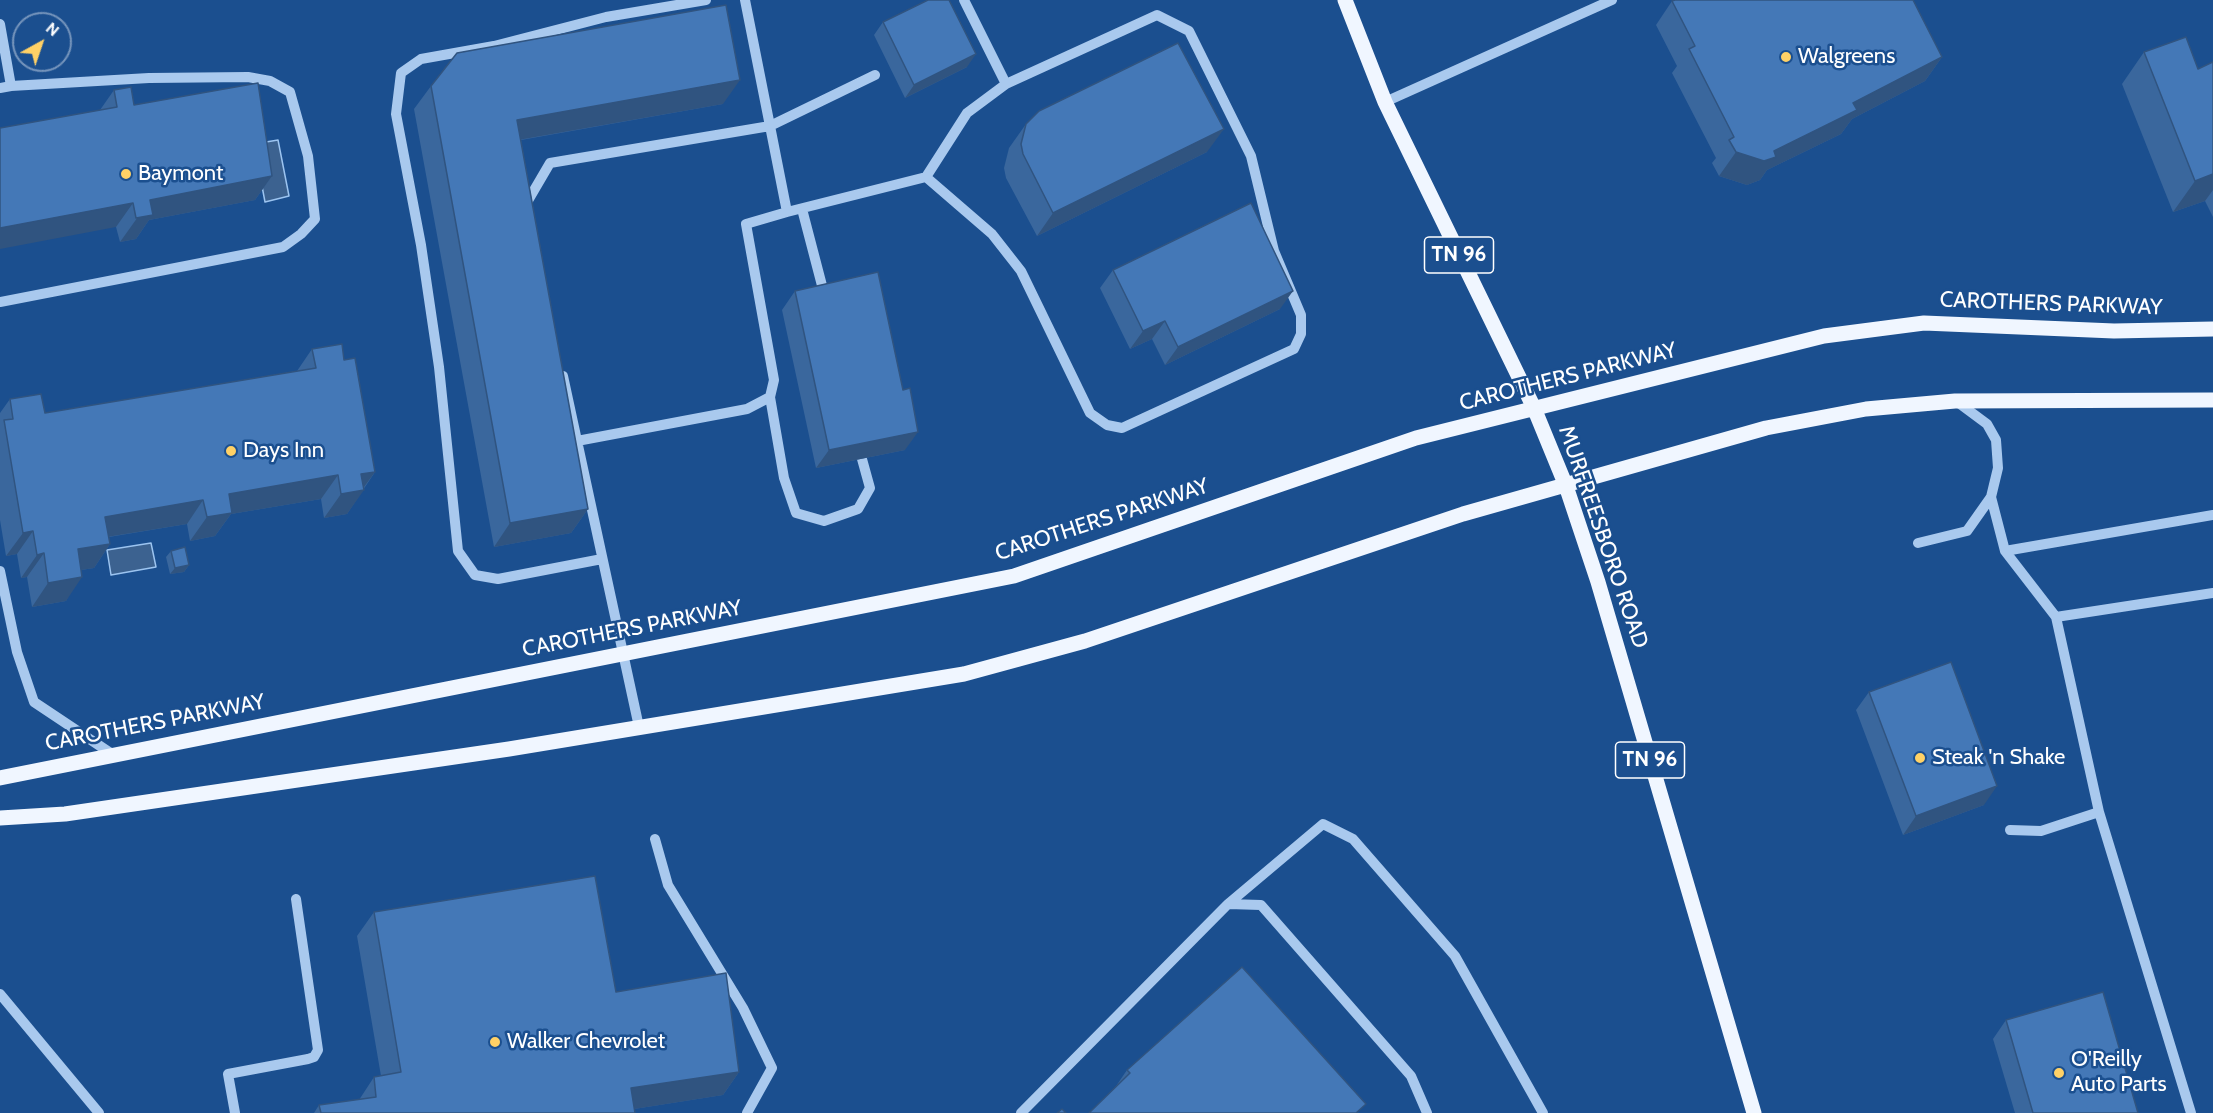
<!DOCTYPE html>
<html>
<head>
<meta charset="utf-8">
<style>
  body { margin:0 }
  #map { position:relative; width:2213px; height:1113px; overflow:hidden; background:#1b4f8f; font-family:Cabin,sans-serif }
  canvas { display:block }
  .north { position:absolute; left:12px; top:12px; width:60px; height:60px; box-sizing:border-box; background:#1b4f8f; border:2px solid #7695bc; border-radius:50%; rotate:40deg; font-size:16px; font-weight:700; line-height:24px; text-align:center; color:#fff }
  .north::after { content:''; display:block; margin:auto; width:21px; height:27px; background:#ffd166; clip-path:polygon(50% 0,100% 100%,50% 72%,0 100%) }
</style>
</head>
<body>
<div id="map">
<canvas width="2213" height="1113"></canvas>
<div class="north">N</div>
</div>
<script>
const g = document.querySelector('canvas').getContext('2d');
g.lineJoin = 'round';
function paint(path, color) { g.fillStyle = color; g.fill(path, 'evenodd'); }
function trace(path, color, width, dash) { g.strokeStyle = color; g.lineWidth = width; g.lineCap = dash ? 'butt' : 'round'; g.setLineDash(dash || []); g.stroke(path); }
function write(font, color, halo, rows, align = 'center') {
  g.font = font + ' Cabin,sans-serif'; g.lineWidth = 5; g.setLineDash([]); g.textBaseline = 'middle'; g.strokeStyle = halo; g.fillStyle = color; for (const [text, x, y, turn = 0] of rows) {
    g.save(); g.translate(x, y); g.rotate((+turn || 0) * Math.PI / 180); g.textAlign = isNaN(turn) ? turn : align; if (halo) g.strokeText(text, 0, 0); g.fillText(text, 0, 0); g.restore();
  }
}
const water = new Path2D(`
  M278 140 289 196 265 202 254 144Z
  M151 543 156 567 111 575 107 550Z`);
const minor = new Path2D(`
  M0 24 11 86 0 88
  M875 75 770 126 787 212 926 177 967 113 1006 84
  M1385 102 1612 0
  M926 177 992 234 1021 271 1090 413 1107 425 1122 428 1294 349 1301 334V315L1274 251 1251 156 1189 31 1157 15 1006 84 964 0
  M527 208 526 204 550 163 770 126 745 0
  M802 209 825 297
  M0 302 283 247 301 234 315 219 308 156 290 92 270 81 248 77 149 78 11 86
  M563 376 639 727
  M770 397 784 478 796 513 824 521 858 509 870 488 862 459
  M577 441 747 409 770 397 774 380 746 224 787 212
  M1991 497 2005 551 2056 617 2099 812 2041 831 2010 830
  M1918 543 1967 531 1991 497 1998 468 1996 440 1987 424 1956 401
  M2005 551 2213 515
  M602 559 498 579 475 575 458 551 439 367 421 245 396 114 401 73 421 59 494 46 606 17 706 0
  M0 571 17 652 34 702 112 754
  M2056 617 2213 593
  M2099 812 2191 1113
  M655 839 668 885 743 1008 772 1068 747 1113
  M1228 904 1323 824 1353 839 1455 956 1543 1113
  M0 994 99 1113
  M235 1113 228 1074 308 1059 314 1057 318 1050 296 899
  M1021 1113 1228 904 1261 905 1411 1076 1427 1113`);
const major = new Path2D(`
  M1345 0 1385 102 1534 408 1566 486 1598 582 1754 1113
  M0 778 1014 576 1416 438 1824 336 1924 323 2114 331 2213 329
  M0 818 65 814 509 749 964 674 1085 641 1463 514 1766 428 1866 409 1955 401 2213 400`);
const wall = new Path2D(`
  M1672 1 1942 57 1925 81 1852 119 1841 134 1767 170 1760 180 1747 185 1719 176 1712 163 1716 158 1672 73 1677 66 1656 25Z
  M883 22 967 67 905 98 874 35Z
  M2144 52 2198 69 2213 62V217L2205 201 2173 212 2122 84Z
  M431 86 723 104 521 140 588 509 571 533 494 547 414 109Z
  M114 90 134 105 272 176 255 200 149 220 136 239 120 242 116 227 100 110Z
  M1026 124 1207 152 1037 236 1006 178 1004 168 1009 148Z
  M1113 270 1280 309 1165 365 1152 339 1130 349 1100 288Z
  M795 291 905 450 816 468 782 310Z
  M312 349 344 360 375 472 347 514 324 518 321 499 231 514 215 536 190 541 187 524 109 537 110 544 94 568 81 570 66 601 32 607 27 577 21 578 17 554 6 556 0 520V413L10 399 45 413 297 371Z
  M171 551 189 565 184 572 170 574 166 557Z
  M1869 692 1984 805 1903 835 1856 710Z
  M374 912 616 992 739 1072 723 1095 634 1109 635 1113H314L319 1105 359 1100 374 1077 381 1076 357 936Z
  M2006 1020 2138 1113H2015L1993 1039Z
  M1127 1070 1360 1113 1114 1089Z`);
const shadedWall = new Path2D(`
  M976 54 967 67 905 98 914 85Z
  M1942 57 1925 81 1852 119 1841 134 1767 170 1760 180 1747 185 1719 176 1736 152 1774 151 1853 103Z
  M740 80 723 104 501 143 517 120Z
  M1224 129 1207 152 1037 236 1053 213Z
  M2213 174V190L2205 201 2173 212 2195 181Z
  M272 176 255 200 149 220 136 239 120 242 150 200Z
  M133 203 116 227 0 249V228Z
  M1293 291 1280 309 1165 365 1178 347Z
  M1165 321 1152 339 1130 349 1143 331Z
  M918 432 905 450 816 468 829 450Z
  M375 472 361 491 364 490 347 514 324 518 341 494 361 474Z
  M338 475 321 499 231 514 215 536 190 541 207 517 229 494Z
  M203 500 187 524 88 540 105 517Z
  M588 509 571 533 494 547 510 523Z
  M33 531 17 554 6 556 23 533Z
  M110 544 94 568 61 573 78 549Z
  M44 553 27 577 21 578 37 555Z
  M189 565 184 572 170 574 175 568Z
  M82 577 66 601 32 607 48 583Z
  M1997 786 1984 805 1903 835 1916 816Z
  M739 1072 723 1095 615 1112 631 1088Z`);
const building = new Path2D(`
  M928 0H949L976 54 914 85 883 22Z
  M1675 0H1913L1942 57 1853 103 1857 110 1774 151 1776 157 1764 161 1736 152 1729 140 1734 137 1689 49 1695 46 1672 1Z
  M726 5 740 80 517 120 588 509 510 523 431 86 457 53Z
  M2186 37 2198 69 2213 62V174L2195 181 2144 52Z
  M1178 43 1224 129 1053 213 1023 154 1021 144 1026 124 1039 111Z
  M258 83 272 176 150 200 153 215 136 218 133 203 0 228V128L117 107 114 90 131 87 134 105Z
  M1251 203 1293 291 1178 347 1165 321 1143 331 1113 270Z
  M878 272 903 390 910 388 918 432 829 450 795 291Z
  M342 344 344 360 355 358 375 472 361 474 364 490 341 494 338 475 229 494 232 513 207 517 203 500 105 517 110 544 78 549 82 577 48 583 44 553 37 555 33 531 23 533 4 420 13 419 10 399 41 394 45 413 316 368 312 349Z
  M185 547 189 565 175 568 171 551Z
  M1951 662 1997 786 1916 816 1869 692Z
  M595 876 616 992 726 973 739 1072 631 1088 635 1113H321L319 1105 376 1097 374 1077 401 1072 374 912Z
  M1242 967 1366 1104 1356 1113H1089L1130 1073 1127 1070Z
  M2103 992 2138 1113H2033L2006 1020Z
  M1062 1109 1066 1113H1057Z`);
const markers = [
  [1786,57,6,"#ffd166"],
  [126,174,6,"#ffd166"],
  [231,451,6,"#ffd166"],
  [1920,758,6,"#ffd166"],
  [495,1042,6,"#ffd166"],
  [2059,1073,6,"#ffd166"]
];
const shields = [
  [1459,255,69],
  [1650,760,69]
];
const shieldNames = [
  ["TN 96",1459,255],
  ["TN 96",1650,760]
];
const poiNames = [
  ["Walgreens",1798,57],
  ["Baymont",138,174],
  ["Days Inn",243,451],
  ["Steak 'n Shake",1932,758],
  ["Walker Chevrolet",507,1042],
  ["O'Reilly",2071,1060],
  ["Auto Parts",2071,1085]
];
const streetNames = [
  ["CAROTHERS PARKWAY",2051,304,2],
  ["CAROTHERS PARKWAY",1568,377,-14],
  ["CAROTHERS PARKWAY",1102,520,-18],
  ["MURFREESBORO ROAD",1603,537,71],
  ["CAROTHERS PARKWAY",632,629,-11],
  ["CAROTHERS PARKWAY",155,723,-11]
];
paint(water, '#3c6290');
trace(water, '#9cc4f0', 1.5);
trace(minor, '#a9c9ee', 10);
trace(major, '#f0f6ff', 15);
paint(wall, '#3a679d');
paint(shadedWall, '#305480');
paint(building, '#4478b7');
trace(building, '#305480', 1.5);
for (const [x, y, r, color] of markers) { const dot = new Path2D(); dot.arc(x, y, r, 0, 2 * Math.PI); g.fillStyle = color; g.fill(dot); trace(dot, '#1b4f8f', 2); }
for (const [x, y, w] of shields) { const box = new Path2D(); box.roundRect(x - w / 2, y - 18, w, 36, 4.5); g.fillStyle = '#1b4f8f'; g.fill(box); trace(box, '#fff', 1.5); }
write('bold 21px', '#fff', null, shieldNames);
write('22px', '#fff', '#1b4f8f', poiNames, 'left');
write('22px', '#fff', '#1b4f8f', streetNames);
</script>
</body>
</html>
